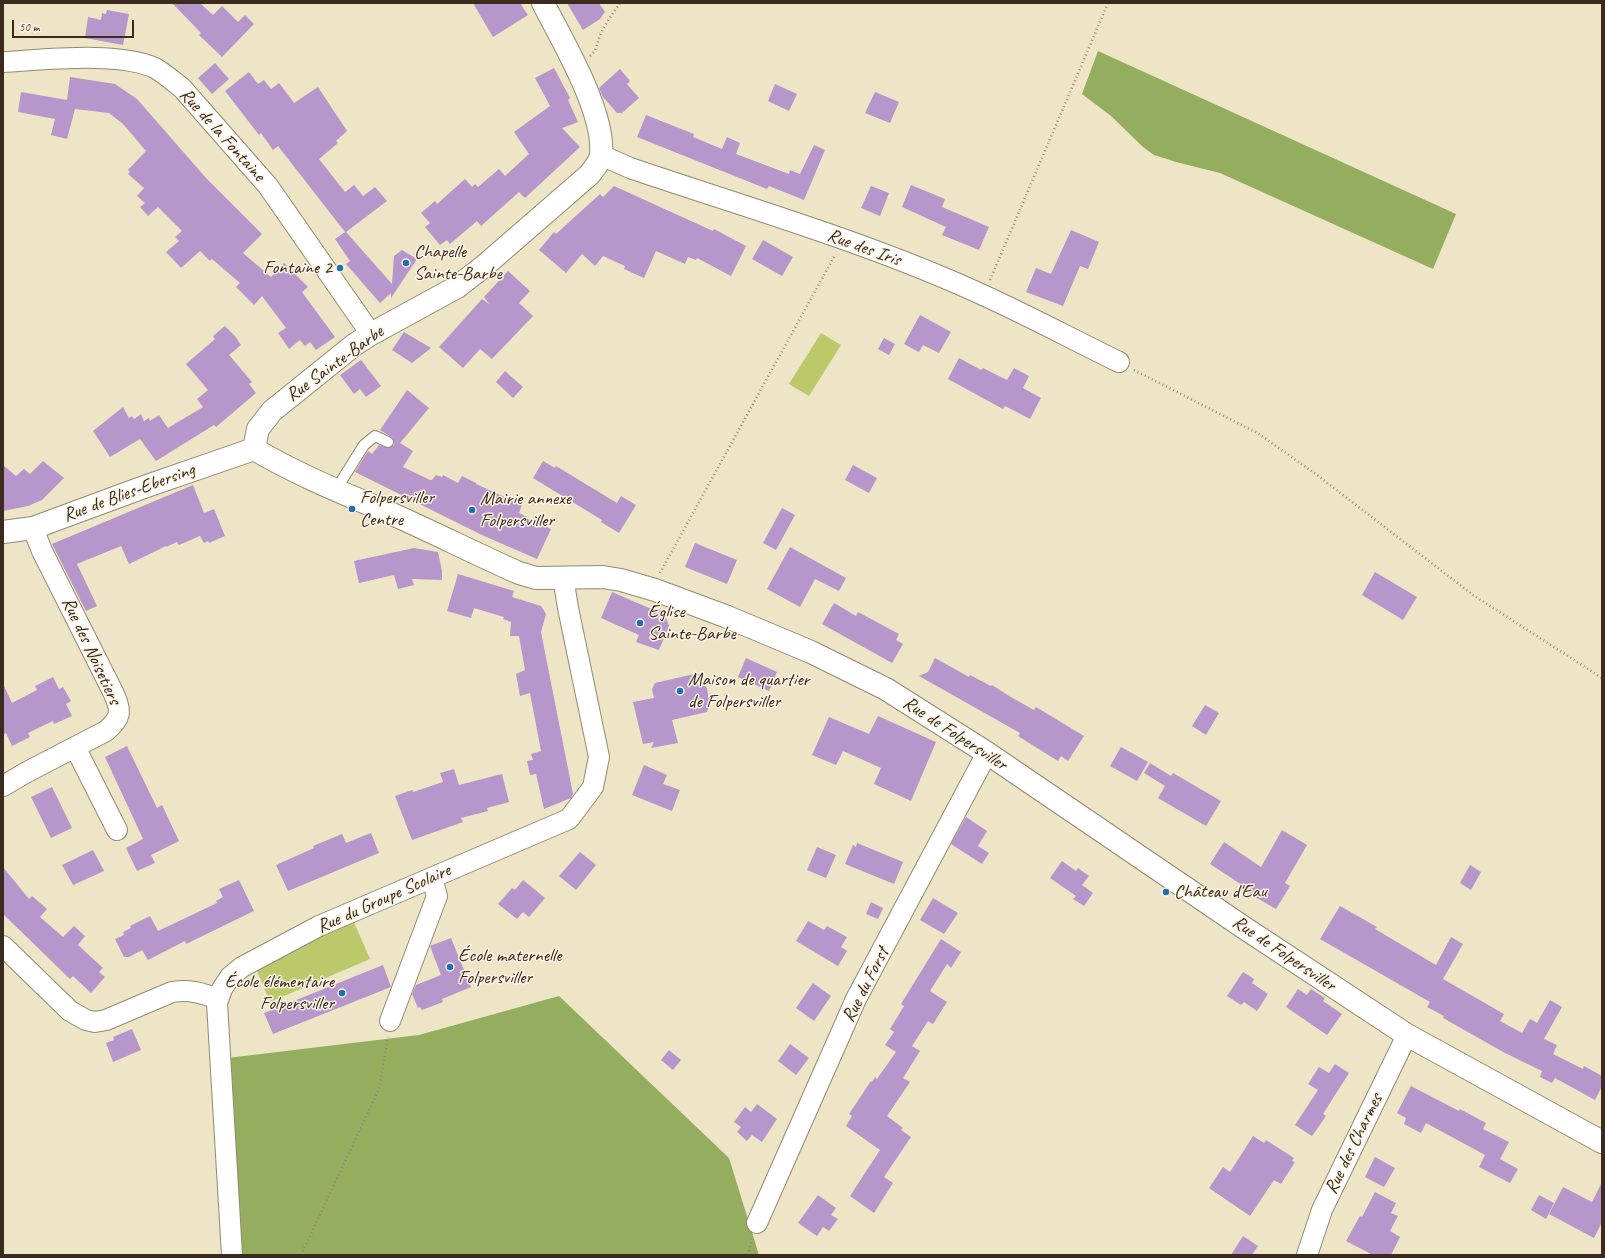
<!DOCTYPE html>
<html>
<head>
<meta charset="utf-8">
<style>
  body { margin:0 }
  #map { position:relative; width:1605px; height:1258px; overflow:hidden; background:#ede5c5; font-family:Caveat,sans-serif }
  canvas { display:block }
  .frame { position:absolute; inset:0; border:4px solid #3b2a1e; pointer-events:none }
  .scale { position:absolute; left:12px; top:20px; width:122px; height:18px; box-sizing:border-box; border:2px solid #3b2a1e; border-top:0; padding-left:5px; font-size:12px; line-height:14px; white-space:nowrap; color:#3b2a1e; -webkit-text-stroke:3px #fcf5e5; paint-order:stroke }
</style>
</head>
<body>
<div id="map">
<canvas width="1605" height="1258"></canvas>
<div class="frame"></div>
<div class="scale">50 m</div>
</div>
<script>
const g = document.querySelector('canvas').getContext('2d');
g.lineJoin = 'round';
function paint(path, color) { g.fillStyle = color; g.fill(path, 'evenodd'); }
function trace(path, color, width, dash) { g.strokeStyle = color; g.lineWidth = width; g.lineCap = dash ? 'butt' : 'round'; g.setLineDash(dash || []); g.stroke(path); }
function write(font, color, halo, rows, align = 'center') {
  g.font = font + ' Caveat,sans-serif'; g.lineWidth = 3; g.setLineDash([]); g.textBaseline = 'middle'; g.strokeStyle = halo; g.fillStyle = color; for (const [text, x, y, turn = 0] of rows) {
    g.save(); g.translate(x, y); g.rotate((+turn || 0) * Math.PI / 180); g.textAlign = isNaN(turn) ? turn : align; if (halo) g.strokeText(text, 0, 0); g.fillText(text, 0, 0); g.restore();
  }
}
const green = new Path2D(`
  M821 333 841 345 809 396 789 384Z
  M353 920 370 959 270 1002 254 964Z`);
const forest = new Path2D(`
  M1098 51 1456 214 1433 269 1220 173 1176 162 1154 155 1143 147 1111 116 1082 94Z
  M559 996 729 1158 759 1255H238L219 1059 419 1035Z`);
const building = new Path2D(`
  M172 3H200L213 15 222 6 238 22 245 15 254 24 222 57 199 35 201 33Z
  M473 3H520L528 15 493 37Z
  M567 3H599L605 12 600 19 583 30Z
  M107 10 129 14 123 45 85 38 88 17 101 20 102 13 106 14Z
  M215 63 229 79 212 94 198 78Z
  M554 68 570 98 568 100 578 122 562 128 580 147 525 198 519 192 481 226 477 221 450 244 447 240 440 245 425 227 430 223 421 213 435 201 437 204 465 179 472 187 475 184 478 187 499 169 505 176 529 154 514 132 550 106 535 78Z
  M620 69 630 81 627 84 639 98 622 113H617L603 97 599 88Z
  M249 72 258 84 264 80 271 89 279 83 294 103 318 87 347 131 336 141 338 143 319 159 345 192 354 185 363 196 375 187 387 201 346 232 392 284 394 256 402 250 417 259 391 298V293L380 303 346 264 350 261 335 239 345 232 278 146 273 150 261 133 259 135 225 91Z
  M70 77 115 84 137 99 206 178 262 234 243 253 271 277 284 263 308 287 302 292 335 337 316 350 310 342 305 346 300 340 289 349 278 333 286 328 262 296 254 305 236 287 240 283 212 259 210 261 200 251 181 268 166 252 179 241 175 237 182 231 158 207 148 216 140 207 145 203 137 196 144 188 128 174 130 172 128 170 146 151 123 124 109 113 75 109 67 139 51 135 55 119 18 112 21 92 67 100Z
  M775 84 797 94 789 111 768 101Z
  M875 92 899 102 890 123 865 113Z
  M646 115 694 134 693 137 722 149 727 137 740 143 736 154 789 174 790 170 800 174 814 145 825 150 804 200 769 186 767 189 637 137Z
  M911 185 945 199 942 207 989 227 979 250 942 235 946 227 902 207Z
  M614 186 713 231 714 229 746 246 731 276 697 258 696 260 688 257 685 264 656 251 644 278 624 269 625 266 603 256 595 266 582 254 566 273 539 250 554 232 556 234 600 194 603 197Z
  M871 186 889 193 880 216 861 208Z
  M1071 230 1099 242 1088 269 1080 266 1063 306 1026 292 1036 268 1051 274Z
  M763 240 793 257 782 276 752 259Z
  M508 271 530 291 519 303 533 316 492 359 480 349 463 368 439 347 482 299 489 304 484 297Z
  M920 315 951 332 939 353 923 345 919 352 904 344Z
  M225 326 235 336 241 345 229 355 252 382 249 384 256 393 216 427 214 425 156 461 140 439 110 457 93 431 123 407 129 418 132 416 134 419 141 414 144 421 149 418 150 421 159 415 168 428 203 407 197 399 208 390 186 364 215 339 213 336Z
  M404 332 431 348 412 363 392 350Z
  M884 338 895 344 889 355 878 349Z
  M959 358 981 370 983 368 1007 380 1014 368 1029 376 1023 388 1041 398 1030 419 1005 406 1003 409 948 379Z
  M361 360 381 386 366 397 360 389 354 394 340 375Z
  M505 371 523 387 513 398 496 382Z
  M407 390 429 408 400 443 413 451 403 467 430 480H432L436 475 442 477 443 475 458 483 462 476 476 483V484L522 505 519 513 551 529 537 559 482 535 355 472 368 451 372 454 379 445 388 448 394 445 393 438 380 430Z
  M43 461 64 478 42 500 28 506 3 511V465L16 476 24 469 30 474Z
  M543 461 555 468 556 466 617 503 621 496 636 505 619 533 601 522 602 520 533 478Z
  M853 465 877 478 869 493 845 480Z
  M193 485 204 513 214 509 225 536 209 543 208 541 204 543 200 536 179 545 177 542 166 547V546L129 564 121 546 77 564 97 606 86 611 52 544Z
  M782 508 795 515 776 550 763 543Z
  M695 543 737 560 727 584 685 567Z
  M790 547 846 578 839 591 815 579 800 607 767 589Z
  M414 548 438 552 442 571V580L412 579 414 585 398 589 394 575 359 583 354 561Z
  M1375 572 1417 597 1403 620 1362 595Z
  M458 574 514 591 512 597 541 606 546 614 541 632 573 794 571 798 544 809 536 774 530 775 527 761 533 760 531 754 541 751 530 693 520 696 516 674 525 670 519 636H510L511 622 503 619 504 617 474 608 471 618 447 611Z
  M612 592 656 611 659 609 668 613 666 618 669 626 659 650 636 642 639 635 601 618Z
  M834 603 856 616 858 612 899 634 896 640 903 644 892 663 822 624Z
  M746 658 777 672 769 691 738 677Z
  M935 658 969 677 970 675 991 686 992 685 1009 696 1034 710 1036 707 1084 736 1068 761 1061 756 1058 761 1018 736 1020 733 919 676 928 672Z
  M694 674H700L701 682 707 688 710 705 707 712 672 720 678 743 651 748 654 742 643 744 633 702 654 698 652 689 655 683Z
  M53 677 59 689 63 687 71 701 66 704 72 716 54 724 53 721 28 733 30 737 12 746 6 733 3 735V684L12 703 37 690 35 686Z
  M1205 705 1219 713 1206 735 1192 726Z
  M878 716 936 742 911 801 874 784 881 768 843 751 836 765 812 755 829 717 869 734Z
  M127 746 157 808 162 805 179 841 151 855 155 863 137 871 126 848 143 839 105 757Z
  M1121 747 1148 762 1137 781 1110 766Z
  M1150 763 1171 776 1173 773 1221 801 1206 826 1158 798 1165 786 1144 773Z
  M644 765 667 775 663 784 680 790 672 811 632 795Z
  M454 769 459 785 502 774 509 802 487 808 488 811 461 818 463 822 412 840 395 796 412 790 413 792 443 782 440 773Z
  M52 787 72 828 51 838 31 797Z
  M966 817 987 831 978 846 989 853 982 864 951 844Z
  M1282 830 1307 845 1285 883 1290 886 1276 909 1243 890 1245 887 1210 864 1224 842 1261 867Z
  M371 833 379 853 288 891 276 865 314 848 313 846 342 834 346 843Z
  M857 843 903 862 894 884 845 864 853 845 856 847Z
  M817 847 836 855 826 878 807 870Z
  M93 850 104 871 73 885 62 865Z
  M580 852 596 865 576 890 559 876Z
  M1062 861 1076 871 1078 868 1089 876 1082 885 1093 893 1084 906 1073 899 1076 896 1050 878Z
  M1470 865 1481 872 1471 890 1460 883Z
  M3 867 29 899 32 896 47 909 40 917 63 937 74 926 85 936 78 945 103 968 99 972 105 977 91 993 73 976 70 979 3 914Z
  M239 880 254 911 186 944 185 941 148 960 142 950 129 957H124L115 939 124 935 123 932 131 928 130 926 150 916 158 931 217 903 216 901 223 897 219 889Z
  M523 880 545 898 529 917 523 912 517 919 498 904 512 888 515 890Z
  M933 898 958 913 944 934 920 920Z
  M871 902 883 908 878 919 866 914Z
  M1340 906 1377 927 1375 929 1436 965 1451 937 1463 944 1443 979 1504 1014 1500 1021 1522 1033 1530 1019 1537 1023 1550 1000 1562 1007 1544 1039 1557 1045 1553 1054 1583 1069 1584 1066 1602 1076V1086L1595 1100 1555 1078 1552 1083 1540 1077 1542 1071 1505 1053 1443 1018 1444 1016 1427 1007 1430 1002 1320 939Z
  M808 921 824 930 827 926 847 937 841 947 847 951 838 966 796 941Z
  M451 938 471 987 442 999 443 1002 422 1010 420 1007 418 1008 412 994 416 985 441 975 430 946Z
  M941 939 961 952 951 968 947 964 930 991 947 1002 933 1024 928 1021 912 1046 920 1051 903 1078 910 1082 887 1116 903 1128 901 1130 911 1137 884 1177 893 1183 874 1213 850 1196 880 1150 846 1126 852 1116 849 1114 871 1081 872 1082 875 1077 877 1079 896 1052 885 1045 894 1032 890 1029 904 1006 901 1004Z
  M383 965 391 987 273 1034 264 1013Z
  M1243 972 1254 979 1252 983 1268 994 1257 1011 1244 1002 1241 1005 1227 996Z
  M813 983 831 996 814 1021 796 1008Z
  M1298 989 1307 995 1311 989 1325 998 1323 1001 1342 1014 1327 1035 1286 1007Z
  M132 1029 141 1050 113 1062 106 1043 114 1040 113 1037Z
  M790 1044 809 1058 796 1075 778 1061Z
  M669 1050 681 1060 673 1070 661 1060Z
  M1335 1064 1349 1073 1323 1114 1326 1116 1312 1136 1295 1125 1318 1090 1308 1084 1319 1067 1329 1073Z
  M1411 1086 1459 1111 1460 1109 1486 1123 1483 1129 1509 1142 1500 1159 1518 1169 1510 1183 1479 1167 1485 1155 1426 1123 1421 1133 1404 1124 1406 1118 1397 1113Z
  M757 1104 777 1119 762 1142 752 1135 747 1141 737 1132 741 1127 734 1122 745 1107 751 1112Z
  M1253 1136 1264 1143 1266 1140 1294 1158 1292 1161 1295 1162 1281 1184 1274 1180 1250 1216 1209 1188 1223 1167 1230 1172Z
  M1375 1157 1395 1168 1384 1187 1365 1177Z
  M1602 1182V1222L1594 1238 1549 1214 1563 1187 1592 1202Z
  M1375 1192 1396 1203 1391 1213 1398 1216 1390 1231 1400 1237 1391 1255H1373L1346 1241 1360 1216 1362 1217Z
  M818 1195 836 1208 831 1215 838 1219 829 1231 823 1227 817 1236 798 1223Z
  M1539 1195 1554 1203 1546 1219 1531 1210Z
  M1243 1236 1258 1246 1252 1255H1231Z`);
const path = new Path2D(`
  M590 56C598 49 597 42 601 33 606 23 613 13 620 3
  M990 280 1108 3
  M1134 370 1259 434 1317 475 1473 595 1602 678
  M660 573 835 255
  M301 1255 379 1089 388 1037
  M748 1255 752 1239`);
const service = new Path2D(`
  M335 491 364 445 375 436 388 442`);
const minor = new Path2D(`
  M3 62C43 60 119 51 155 68 165 74 173 81 182 88L268 186 371 334
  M601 155 630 168C748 208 870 243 983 295 1029 316 1074 340 1119 362
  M75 747 117 830
  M3 786 27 772 106 731C121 718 122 712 114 694L42 551 33 528
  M3 946 70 1011 86 1020 95 1022 106 1020 172 992C189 989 202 993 218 999
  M390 1021 437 896 432 878
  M757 1223 856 999 987 753
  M232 1255 217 1003 222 989 230 977 242 967 319 926 569 819 593 787 599 757 568 608 563 577
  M1307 1255 1322 1210 1407 1035`);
const tertiary = new Path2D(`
  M254 449C298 475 345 494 392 514 435 533 476 554 519 573L536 578 603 577 621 580 655 590 725 616 811 652 886 689 987 753 1243 927 1407 1035 1602 1142
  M254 449 258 429 272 411 354 345 371 334 457 287 483 267 589 175C594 169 600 162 601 154 605 112 562 40 543 3
  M3 532 33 528 144 487 254 449`);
const markers = [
  [406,263,4,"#1f6fb2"],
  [340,268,4,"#1f6fb2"],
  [352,509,4,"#1f6fb2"],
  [472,510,4,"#1f6fb2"],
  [640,623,4,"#1f6fb2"],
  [680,691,4,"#1f6fb2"],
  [1166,892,4,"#1f6fb2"],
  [450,967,4,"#1f6fb2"],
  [342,993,4,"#1f6fb2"]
];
const streetNames = [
  ["Rue de la Fontaine",222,135,48],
  ["Rue des Iris",864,248,20],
  ["Rue Sainte-Barbe",335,364,-36],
  ["Rue de Blies-Ebersing",129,493,-20],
  ["Rue des Noisetiers",91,651,65],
  ["Rue de Folpersviller",955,734,33],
  ["Rue du Groupe Scolaire",384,899,-24],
  ["Rue de Folpersviller",1284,954,34],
  ["Rue du Forst",866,985,-63],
  ["Rue des Charmes",1354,1144,-64]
];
const poiNames = [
  ["Chapelle",414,252],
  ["Sainte-Barbe",414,274],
  ["Fontaine 2",332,268,"right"],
  ["Folpersviller",360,498],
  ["Centre",360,520],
  ["Mairie annexe",480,499],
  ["Folpersviller",480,521],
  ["Église",648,612],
  ["Sainte-Barbe",648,634],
  ["Maison de quartier",688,680],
  ["de Folpersviller",688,702],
  ["Château d'Eau",1174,892],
  ["École maternelle",458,956],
  ["Folpersviller",458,978],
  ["École élémentaire",334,982,"right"],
  ["Folpersviller",334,1004,"right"]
];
paint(green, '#bcc96a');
paint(forest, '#95ad5e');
paint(building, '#b796cb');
trace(service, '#948872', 12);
trace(minor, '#948872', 22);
trace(tertiary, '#948872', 24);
trace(path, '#948872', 2.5, [1, 3]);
trace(service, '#fff', 10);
trace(minor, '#fff', 20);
trace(tertiary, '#fff', 22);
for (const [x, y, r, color] of markers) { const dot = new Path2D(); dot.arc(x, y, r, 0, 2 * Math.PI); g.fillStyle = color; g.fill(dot); trace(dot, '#fcf5e5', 1.5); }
write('19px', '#3b2a1e', '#fcf5e5', streetNames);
write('19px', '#3b2a1e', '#fcf5e5', poiNames, 'left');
</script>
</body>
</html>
